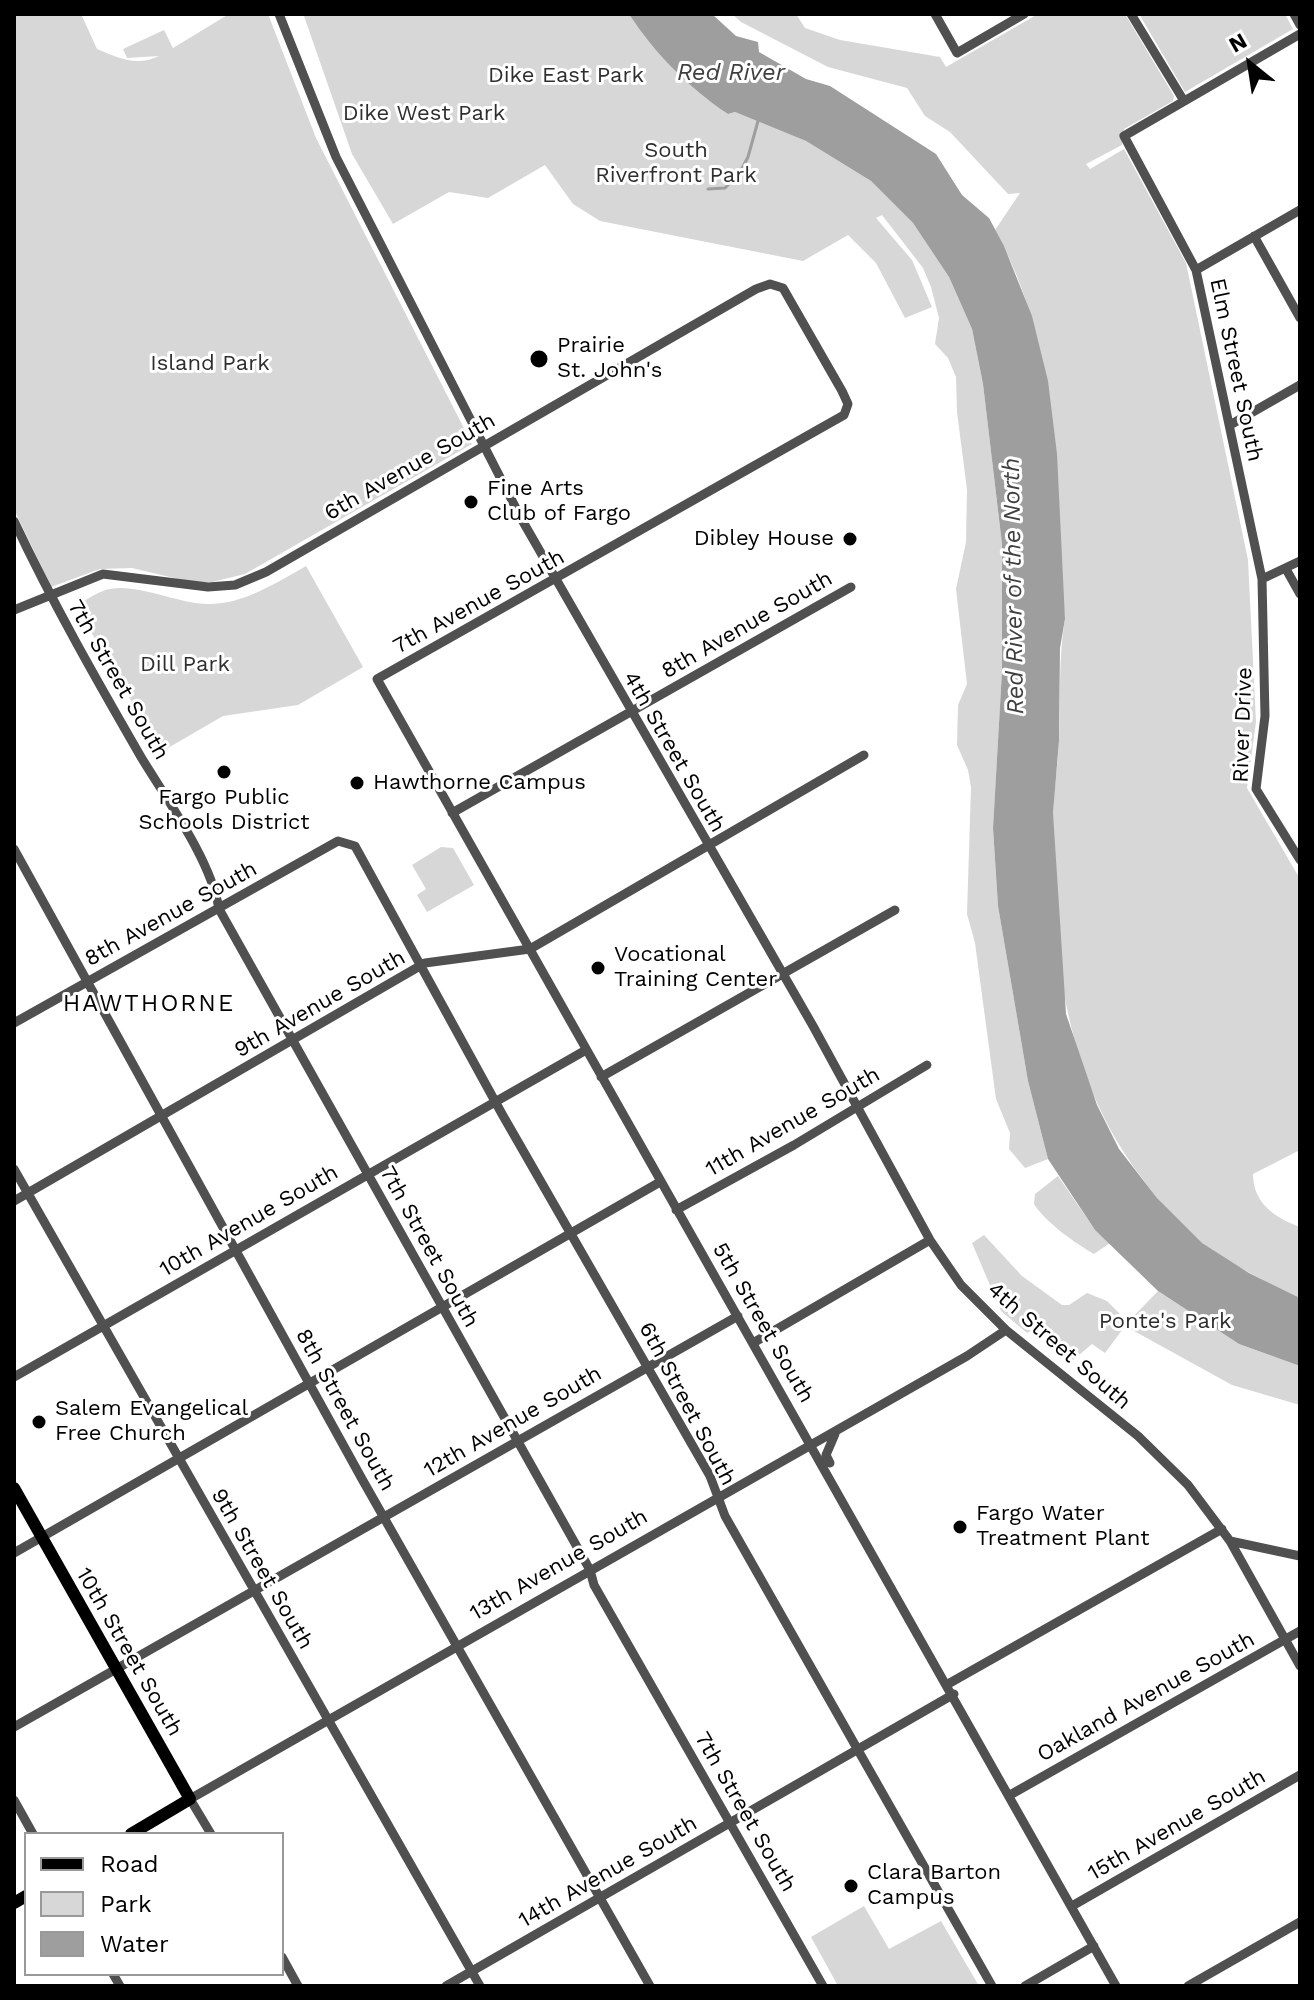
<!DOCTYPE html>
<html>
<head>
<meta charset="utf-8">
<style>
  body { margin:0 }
  #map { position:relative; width:1314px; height:2000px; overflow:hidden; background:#fff; font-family:"Work Sans",sans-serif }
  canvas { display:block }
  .frame { position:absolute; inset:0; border:16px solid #000; pointer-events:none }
  .legend { position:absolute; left:24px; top:1832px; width:260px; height:144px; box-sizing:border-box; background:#fff; border:2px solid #999; margin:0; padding:10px 14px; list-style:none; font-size:24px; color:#000 }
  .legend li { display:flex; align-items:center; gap:16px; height:40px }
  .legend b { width:40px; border:2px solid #999 }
  .north { position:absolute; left:1210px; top:24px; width:80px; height:80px; -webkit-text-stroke:6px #fff; paint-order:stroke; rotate:330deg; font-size:22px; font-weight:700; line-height:32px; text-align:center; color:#000 }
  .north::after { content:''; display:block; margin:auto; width:28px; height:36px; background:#000; clip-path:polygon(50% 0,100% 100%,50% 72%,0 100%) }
</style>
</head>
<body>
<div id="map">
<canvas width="1314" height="2000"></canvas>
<div class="frame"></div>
<ul class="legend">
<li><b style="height:10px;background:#000"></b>Road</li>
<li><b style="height:22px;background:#d7d7d7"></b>Park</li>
<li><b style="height:22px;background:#9e9e9e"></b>Water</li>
</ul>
<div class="north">N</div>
</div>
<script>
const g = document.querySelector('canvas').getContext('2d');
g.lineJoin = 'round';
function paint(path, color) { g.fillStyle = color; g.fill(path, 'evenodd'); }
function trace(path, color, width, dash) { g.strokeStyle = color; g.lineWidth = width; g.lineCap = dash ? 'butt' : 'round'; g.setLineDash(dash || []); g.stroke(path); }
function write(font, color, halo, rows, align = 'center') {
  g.font = font + ' "Work Sans",sans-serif'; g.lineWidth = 6; g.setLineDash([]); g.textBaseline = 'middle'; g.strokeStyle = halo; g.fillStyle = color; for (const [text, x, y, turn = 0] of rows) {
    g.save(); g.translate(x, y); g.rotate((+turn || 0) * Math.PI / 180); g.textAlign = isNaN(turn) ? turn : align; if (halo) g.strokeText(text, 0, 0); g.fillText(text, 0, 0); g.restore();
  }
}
const green = new Path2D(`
  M14 14H81L97 49C119 58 136 67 159 56L127 58 123 49 164 30 173 48 229 14H268L316 138 472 444 245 574 212 582H191L132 568 100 569 51 587 14 509Z
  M307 14H629C654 53 690 89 728 114L735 112 806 141 871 181 913 223 949 277 972 329 983 384 1002 544V671L993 828 998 906 1028 1081 1048 1159 1025 1168 1009 1149 1010 1133 996 1099 975 943 967 914 971 787 968 770 957 745 958 705 967 684 956 589 966 542 967 490 957 412 956 377 948 358 935 344 939 318 931 287 923 268 882 215 876 218 912 260 932 307 905 318 876 263 848 235 803 261 600 221 573 204 545 165 488 198 449 192 393 224 352 154 304 16Z
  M732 14H796L805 28 840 40 940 57 946 67 1038 14H1125L1174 96 1173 101 1124 129 1122 145 1086 164 1090 169 1124 149 1186 263 1248 560 1256 722 1247 788 1300 879V1150L1253 1174C1253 1203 1275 1218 1300 1227V1298C1267 1282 1234 1266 1204 1245 1181 1228 1159 1202 1142 1178 1061 1072 1051 943 1053 814 1054 789 1058 765 1059 741 1061 700 1058 660 1065 619 1054 487 1062 350 995 230L1020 193 1008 194 950 132 925 116 907 88 828 67 741 22Z
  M1139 14H1285L1293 29 1185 92Z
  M306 566 363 667 298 705 223 716 161 752 76 606C85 601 94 594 103 591 131 580 177 604 207 604 242 605 276 583 306 566Z
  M441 847 453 848 474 885 427 912 417 895 426 889 412 865Z
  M1058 1176 1095 1230 1110 1243 1094 1254C1075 1243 1045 1222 1034 1204L1035 1194Z
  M984 1235 1022 1276 1062 1305H1069L1087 1293 1107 1301 1128 1322 1158 1291 1239 1344 1300 1366V1405L1232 1385 1125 1326 1105 1353 1092 1344 1073 1360 1052 1347 1039 1327 1027 1333 1001 1311 972 1243Z
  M864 1906 889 1949 941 1921 979 1986H838L811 1937Z`);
const water = new Path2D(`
  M629 14H712L736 36 758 42 759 52 806 79 830 86 936 154 962 195 989 218 1004 246 1032 316 1048 381 1057 454 1065 619 1060 648 1059 741 1053 813 1066 1014 1097 1105 1119 1149 1157 1198 1202 1243 1249 1273 1300 1298V1366L1239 1344 1158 1291 1095 1230 1048 1159 1028 1081 998 906 993 828 1002 671V544L983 384 972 329 949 277 913 223 871 181 806 141 735 112 728 114C690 89 654 53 629 14Z`);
const stream = new Path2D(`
  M708 189 725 188 739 174 748 157 758 121`);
const minor = new Path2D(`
  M279 14 336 157 522 520 813 1026 930 1240 961 1285 1006 1330 1138 1436 1188 1485 1230 1541 1300 1666
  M935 14 957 53 1024 14
  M1131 14 1184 101
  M1294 14 1300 25
  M1300 34 1124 136 1196 270 1262 579 1265 716 1256 789 1300 860
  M1254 236 1300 318
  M1196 270 1300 210
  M1230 425 1300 385
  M14 521C52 602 96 679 141 757 167 800 211 860 219 909L590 1570 594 1585 823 1986
  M1286 569 1300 594
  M1262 579 1300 561
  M14 610 103 574 208 587 235 585 266 572 756 289 770 284 783 288 842 391 848 404 844 415 377 679 1116 1986
  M452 813 851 587
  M14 849 362 1479 650 1986
  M14 1023 338 841 355 846 502 1114 710 1476 725 1516 992 1986
  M601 1077 895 910
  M14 1169 480 1986
  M14 1201 425 963 530 949 864 755
  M676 1210 794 1145 927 1065
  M753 1343 930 1240
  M14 1377 586 1050
  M830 1463 826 1455 835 1434
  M1230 1541 1300 1556
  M14 1553 660 1182
  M948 1684 1222 1529
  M14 1727 738 1316
  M1010 1795 1300 1631
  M14 1800 33 1834
  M211 1834 190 1799 967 1356 1006 1330
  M1072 1906 1300 1775
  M282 1957 298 1986
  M113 1974 120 1986
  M446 1986 954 1694
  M1025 1986 1094 1946
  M1188 1986 1300 1922`);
const major = new Path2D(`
  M14 1488 190 1799 131 1834
  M14 1903 26 1896`);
const markers = [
  [539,359,10,"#000"],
  [471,502,8,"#000"],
  [850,539,8,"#000"],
  [224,772,8,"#000"],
  [357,783,8,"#000"],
  [598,968,8,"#000"],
  [39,1422,8,"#000"],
  [960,1527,8,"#000"],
  [851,1886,8,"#000"]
];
const parkNames = [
  ["Dike East Park",566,76],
  ["Dike West Park",424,114],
  ["South",676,151],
  ["Riverfront Park",676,176],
  ["Island Park",210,364],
  ["Dill Park",185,665],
  ["Ponte's Park",1165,1322]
];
const poiNames = [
  ["Prairie",557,346],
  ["St. John's",557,371],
  ["Fine Arts",487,489],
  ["Club of Fargo",487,514],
  ["Dibley House",834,539,"right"],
  ["Hawthorne Campus",373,783],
  ["Fargo Public",224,798,"center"],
  ["Schools District",224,823,"center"],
  ["Vocational",614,955],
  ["Training Center",614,980],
  ["Salem Evangelical",55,1409],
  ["Free Church",55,1434],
  ["Fargo Water",976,1514],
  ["Treatment Plant",976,1539],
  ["Clara Barton",867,1873],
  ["Campus",867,1898]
];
const streetNames = [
  ["Elm Street South",1236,370,78],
  ["6th Avenue South",410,467,-30],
  ["7th Avenue South",479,602,-29],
  ["8th Avenue South",747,625,-30],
  ["7th Street South",118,680,60],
  ["River Drive",1243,725,-88],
  ["4th Street South",674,752,60],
  ["8th Avenue South",171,914,-29],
  ["9th Avenue South",320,1004,-30],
  ["11th Avenue South",793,1122,-30],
  ["10th Avenue South",249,1221,-30],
  ["7th Street South",429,1247,61],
  ["5th Street South",763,1323,60],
  ["4th Street South",1059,1346,41],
  ["6th Street South",687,1404,62],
  ["8th Street South",345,1410,61],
  ["12th Avenue South",513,1422,-30],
  ["13th Avenue South",559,1565,-30],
  ["9th Street South",262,1569,60],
  ["10th Street South",129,1652,60],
  ["Oakland Avenue South",1146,1697,-29],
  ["7th Street South",745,1812,60],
  ["15th Avenue South",1177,1825,-30],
  ["14th Avenue South",608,1872,-30]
];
const waterNames = [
  ["Red River",731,73],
  ["Red River of the North",1014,586,-91]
];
const neighbourhoodNames = [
  ["HAWTHORNE",149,1004]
];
paint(green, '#d7d7d7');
paint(water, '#9e9e9e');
trace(stream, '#9e9e9e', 3);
trace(minor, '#505050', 9);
trace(major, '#000', 12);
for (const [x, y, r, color] of markers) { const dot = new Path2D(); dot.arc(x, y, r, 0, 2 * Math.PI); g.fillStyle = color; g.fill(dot); trace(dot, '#fff', 3); }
write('22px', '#2e2e2e', '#fff', parkNames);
write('22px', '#000', '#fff', poiNames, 'left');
write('22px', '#000', '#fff', streetNames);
write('italic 24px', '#3f3f3f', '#fff', waterNames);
g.letterSpacing = '2px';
write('24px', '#000', '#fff', neighbourhoodNames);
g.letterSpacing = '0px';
</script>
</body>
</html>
